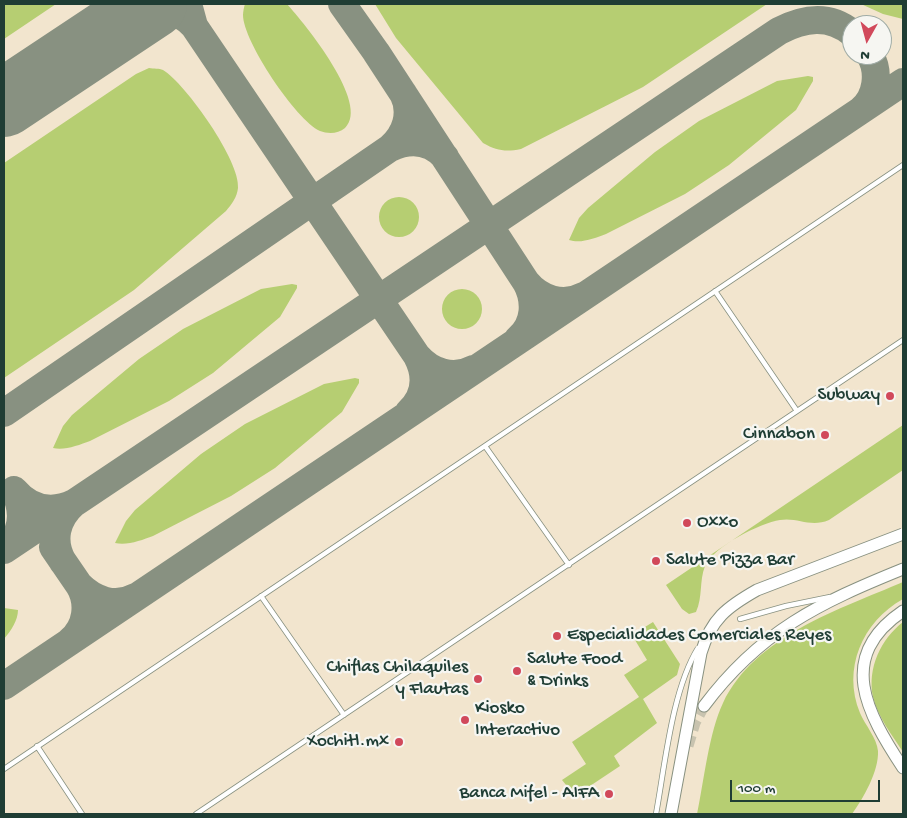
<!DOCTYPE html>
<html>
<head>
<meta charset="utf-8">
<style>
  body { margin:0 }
  #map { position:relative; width:907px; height:818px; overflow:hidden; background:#f2e5ce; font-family:"Gochi Hand",sans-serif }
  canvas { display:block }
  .frame { position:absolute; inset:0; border:5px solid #1f3d34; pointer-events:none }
  .north { position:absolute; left:842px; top:15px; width:50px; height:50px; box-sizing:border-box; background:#f6f6f2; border:1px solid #a0aca6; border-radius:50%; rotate:187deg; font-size:14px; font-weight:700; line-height:20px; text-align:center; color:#1f3d34 }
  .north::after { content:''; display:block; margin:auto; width:18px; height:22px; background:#d1495b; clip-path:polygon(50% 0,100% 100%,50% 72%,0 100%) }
  .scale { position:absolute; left:730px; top:780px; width:150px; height:22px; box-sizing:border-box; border:2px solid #1f3d34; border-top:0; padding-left:6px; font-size:15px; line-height:18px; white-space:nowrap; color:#1f3d34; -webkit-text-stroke:4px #f6f6f2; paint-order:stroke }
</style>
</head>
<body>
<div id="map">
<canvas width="907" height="818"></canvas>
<div class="frame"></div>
<div class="north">N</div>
<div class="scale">100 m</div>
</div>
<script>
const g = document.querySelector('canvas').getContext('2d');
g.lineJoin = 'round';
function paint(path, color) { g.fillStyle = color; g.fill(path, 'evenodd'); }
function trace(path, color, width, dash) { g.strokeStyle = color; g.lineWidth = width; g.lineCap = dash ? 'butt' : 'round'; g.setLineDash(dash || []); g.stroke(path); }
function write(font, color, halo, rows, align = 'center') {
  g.font = font + ' "Gochi Hand",sans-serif'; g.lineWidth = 4.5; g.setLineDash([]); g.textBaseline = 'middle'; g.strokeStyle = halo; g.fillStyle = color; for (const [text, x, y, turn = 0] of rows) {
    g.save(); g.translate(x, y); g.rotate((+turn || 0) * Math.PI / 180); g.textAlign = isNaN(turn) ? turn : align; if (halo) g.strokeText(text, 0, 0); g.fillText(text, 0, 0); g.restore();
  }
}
const green = new Path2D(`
  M4 4H56L4 39Z
  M245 4H287C304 23 371 104 345 128 338 134 328 134 320 131 296 120 243 41 243 15 243 12 244 7 245 4Z
  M375 4H767L643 87 521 149C506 152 497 151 483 143L396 38Z
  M861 4H903V19L883 14Z
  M149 68C154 69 159 68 163 70 186 84 241 162 238 188 237 197 232 204 226 211L134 290 4 378V163L136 74Z
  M808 76 813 77V81L796 110 729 165 685 194 606 234C595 238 581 244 569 240L579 218 588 208 655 152 699 121 777 81Z
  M379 217a20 20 0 1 1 40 0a20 20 0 1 1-40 0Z
  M292 284 297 285V288L280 317 213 373 169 401 90 441C79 445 64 451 53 448L63 426 72 415 139 359 183 329 261 289Z
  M442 309a20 20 0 1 1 40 0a20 20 0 1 1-40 0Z
  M355 378 359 379V383L342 412 275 468 231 496 153 536C142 540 127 546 115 543L126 521 135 510 201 454 245 424 324 384Z
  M903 425V470L829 520C810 528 798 517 780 520 760 523 713 547 705 566 699 581 703 597 696 612L689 614 682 609 666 585Z
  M903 582V599C862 622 842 669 860 713 865 725 877 738 878 751 879 771 863 799 852 814H697C704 781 709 732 723 703 755 636 840 609 903 582Z
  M4 608 18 610C18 620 11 631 4 639Z
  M653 622 680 664 677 675 643 699 657 723 614 756 620 766 575 796 562 780 586 764 572 742 639 697 624 675 647 660 632 635Z
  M903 622V752C892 735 878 717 873 697 867 668 881 639 903 622Z`);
const taxiway = new Path2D(`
  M342 4 376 52 526 282
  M135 15C156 4 178 8 194 26L188 4
  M194 26 417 356
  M403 93C413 113 406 134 390 148 409 139 430 140 445 157
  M861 110C877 97 880 72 870 55
  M518 339C536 324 536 300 526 282 540 299 563 307 583 296
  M409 412C426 396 427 375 417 356 431 372 453 380 473 369
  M4 413 390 148
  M53 547 79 585
  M6 548C24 532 24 510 14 490 30 509 51 514 74 503 56 519 51 541 63 562
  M4 550 779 31C804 18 829 14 852 33
  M70 641C87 627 90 603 79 585 94 600 115 608 135 597
  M4 686 903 82`);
const runway = new Path2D(`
  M4 103 153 4`);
const secondaryTunnel = new Path2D(`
  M688 746 695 723 704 706`);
const service = new Path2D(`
  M715 291 797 411
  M485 446 569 565
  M261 596 344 715
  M740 619 786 606 830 597
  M37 746 82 814
  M4 769 903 165
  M196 814 903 340`);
const secondary = new Path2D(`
  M903 611C835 657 867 713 903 768
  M704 706C760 631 819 603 903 569`);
const serviceBridge = new Path2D(`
  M656 814C665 765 672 690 698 648`);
const secondaryBridge = new Path2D(`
  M671 814 701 653C711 619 727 607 757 590L903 534`);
const markers = [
  [890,396,5,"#d1495b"],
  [825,435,5,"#d1495b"],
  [687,523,5,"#d1495b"],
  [656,561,5,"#d1495b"],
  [557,636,5,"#d1495b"],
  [517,671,5,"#d1495b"],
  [478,679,5,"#d1495b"],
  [465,720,5,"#d1495b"],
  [399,742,5,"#d1495b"],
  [609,794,5,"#d1495b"]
];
const poiNames = [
  ["Subway",880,396],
  ["Cinnabon",815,435],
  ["Oxxo",697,523,"left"],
  ["Salute Pizza Bar",666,561,"left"],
  ["Especialidades Comerciales Reyes",567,636,"left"],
  ["Salute Food",527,660,"left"],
  ["& Drinks",527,682,"left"],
  ["Chiflas Chilaquiles",468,668],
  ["y Flautas",468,690],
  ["Kiosko",475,709,"left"],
  ["Interactivo",475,731,"left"],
  ["Xochitl.mx",389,742],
  ["Banca Mifel - AIFA",599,794]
];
paint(green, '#b6ce72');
trace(taxiway, '#889181', 28);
trace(runway, '#889181', 68);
trace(secondaryTunnel, '#c8c3af', 11, [11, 5.5]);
trace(service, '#889181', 6);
trace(secondary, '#889181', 13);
trace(service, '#fff', 4.5);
trace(secondary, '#fff', 11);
trace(serviceBridge, '#889181', 6, []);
trace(secondaryBridge, '#889181', 13, []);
trace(serviceBridge, '#fff', 4.5);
trace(secondaryBridge, '#fff', 11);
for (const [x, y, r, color] of markers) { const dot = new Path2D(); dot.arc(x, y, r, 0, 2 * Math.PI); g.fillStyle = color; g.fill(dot); trace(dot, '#f6f6f2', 2); }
write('19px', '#1f3d34', '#f6f6f2', poiNames, 'right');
</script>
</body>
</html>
